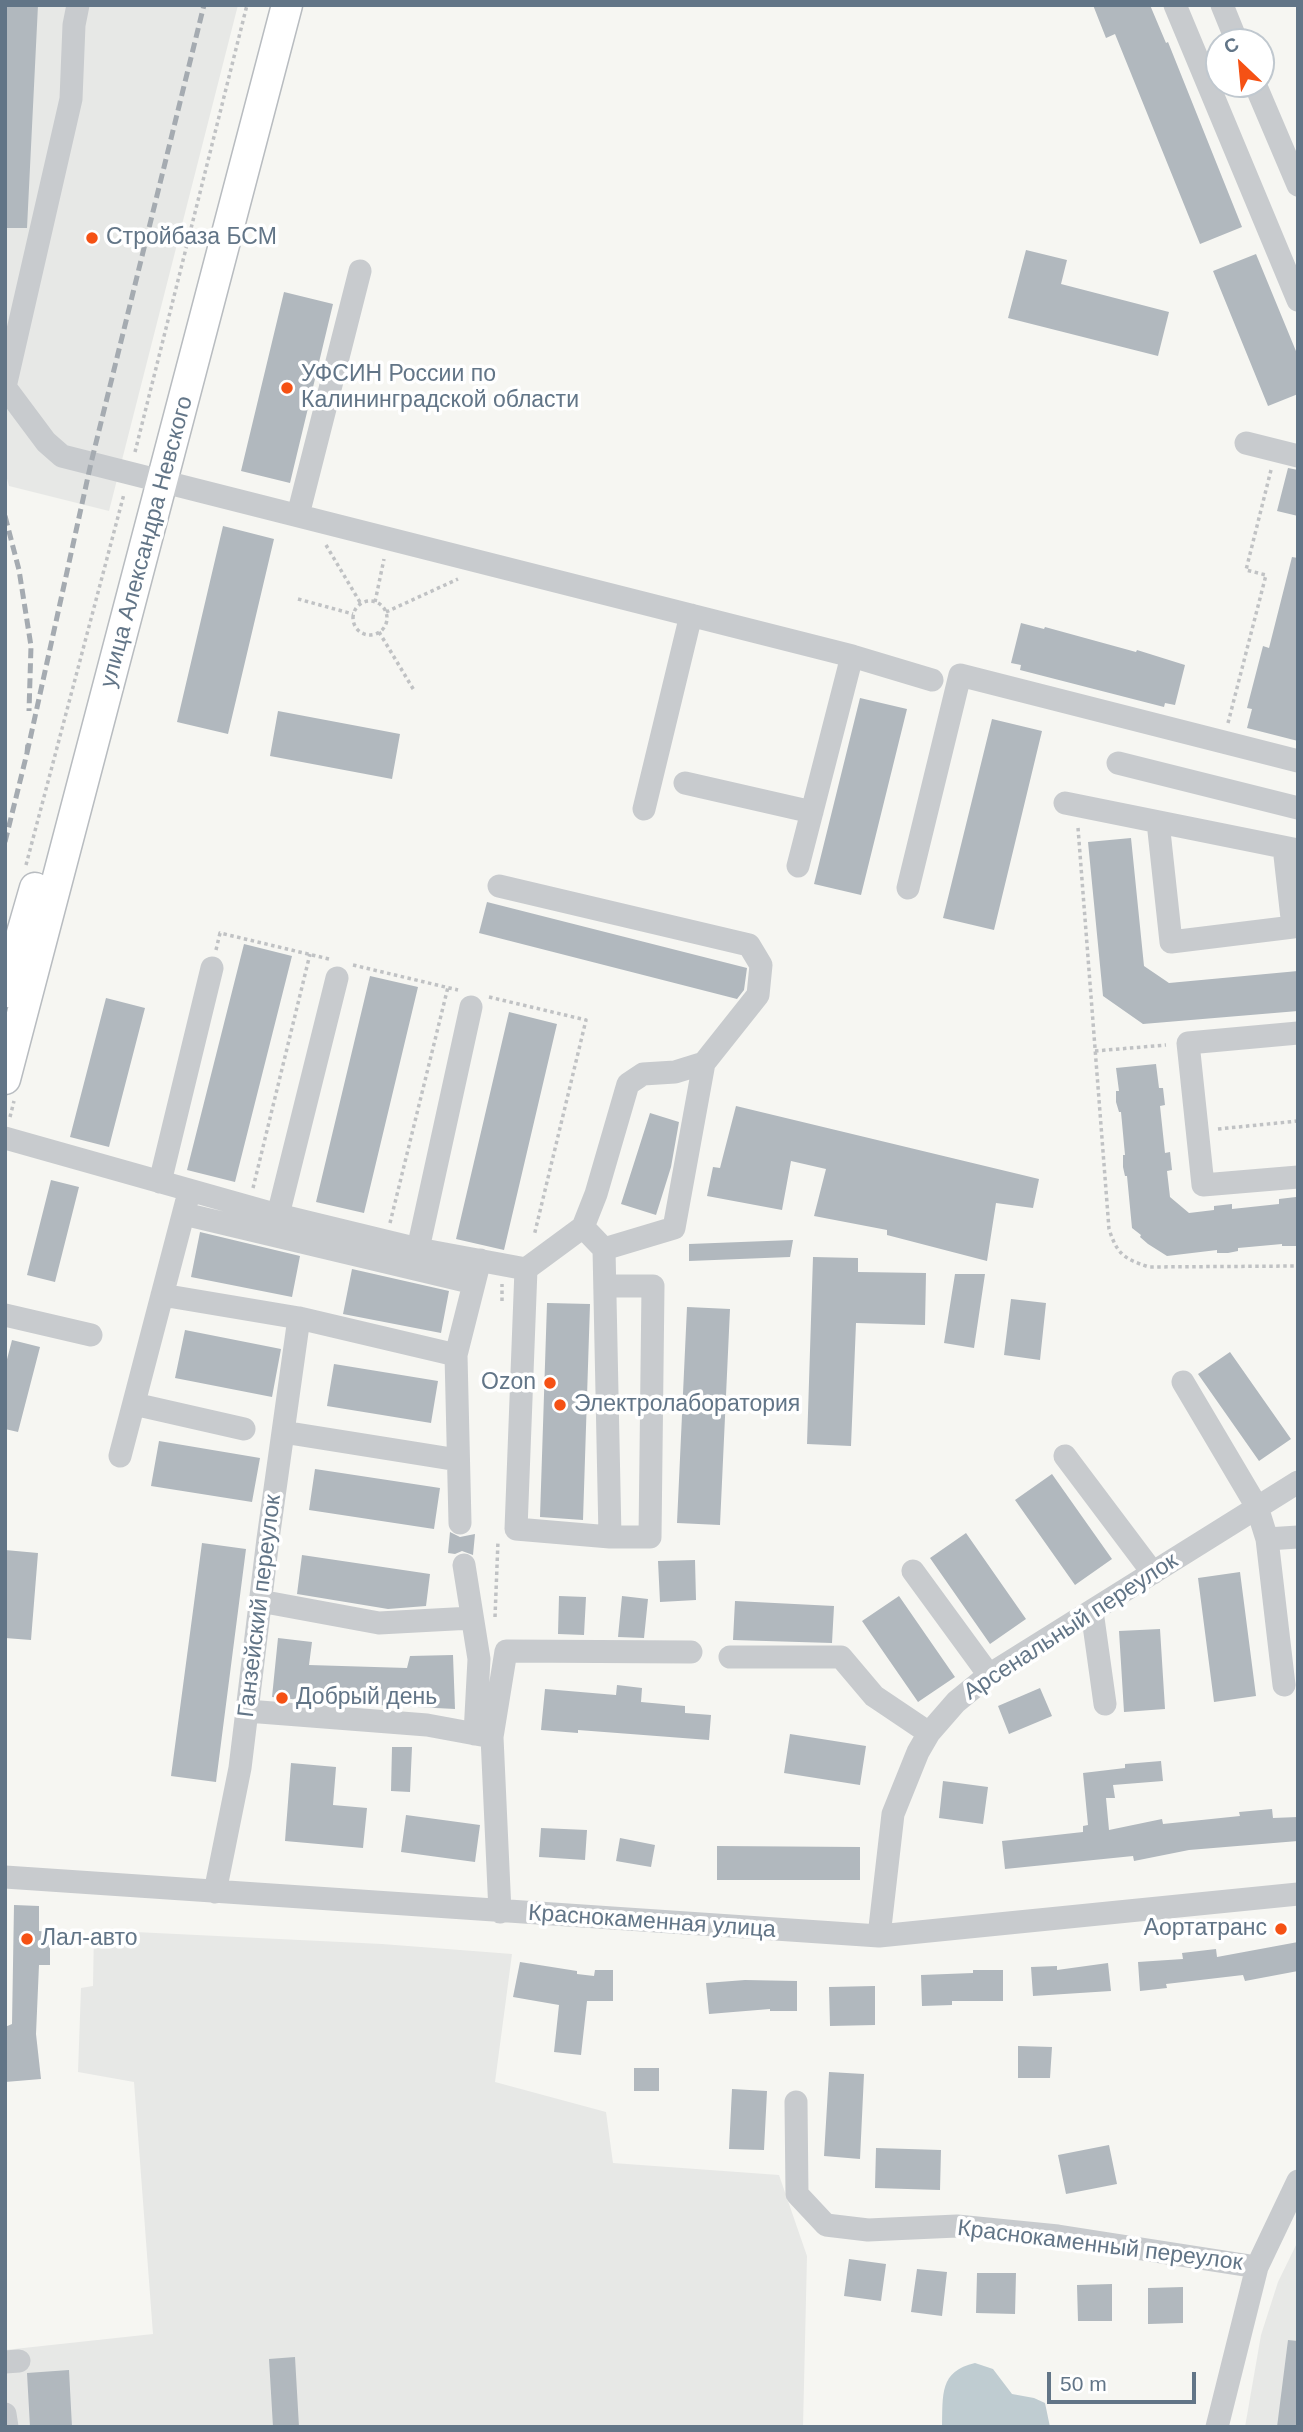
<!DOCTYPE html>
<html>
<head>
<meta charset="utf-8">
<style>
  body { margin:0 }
  #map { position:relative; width:1303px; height:2432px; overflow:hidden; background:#f6f6f2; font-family:Helvetica,sans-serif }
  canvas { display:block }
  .frame { position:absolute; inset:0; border:7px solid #627587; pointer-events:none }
  .north { position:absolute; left:1205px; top:28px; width:70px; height:70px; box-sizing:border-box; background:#fff; border:2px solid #c0c8cf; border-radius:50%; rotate:334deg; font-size:19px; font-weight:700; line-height:28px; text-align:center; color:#627587 }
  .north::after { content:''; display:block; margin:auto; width:24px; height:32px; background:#f55114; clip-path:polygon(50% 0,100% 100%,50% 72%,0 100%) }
  .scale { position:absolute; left:1047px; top:2372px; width:149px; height:32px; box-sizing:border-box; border:4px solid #627587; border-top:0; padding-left:9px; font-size:21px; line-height:24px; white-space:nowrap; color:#627587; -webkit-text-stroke:5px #fff; paint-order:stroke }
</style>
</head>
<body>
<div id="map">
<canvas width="1303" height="2432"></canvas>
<div class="frame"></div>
<div class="north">С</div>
<div class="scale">50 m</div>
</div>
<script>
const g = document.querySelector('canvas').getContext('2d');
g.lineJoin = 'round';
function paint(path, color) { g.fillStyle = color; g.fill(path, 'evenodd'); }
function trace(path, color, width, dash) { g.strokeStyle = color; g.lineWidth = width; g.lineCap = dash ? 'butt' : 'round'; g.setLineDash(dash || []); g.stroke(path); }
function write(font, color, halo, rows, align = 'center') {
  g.font = font + ' Helvetica,sans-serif'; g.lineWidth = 7; g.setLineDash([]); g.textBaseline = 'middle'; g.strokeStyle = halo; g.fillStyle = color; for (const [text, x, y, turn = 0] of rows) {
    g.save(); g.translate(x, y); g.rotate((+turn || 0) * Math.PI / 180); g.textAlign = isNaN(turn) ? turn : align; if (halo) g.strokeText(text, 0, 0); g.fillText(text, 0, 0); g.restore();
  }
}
const built = new Path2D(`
  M5 5H238L109 511 9 486 5 471Z
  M94 1930 382 1944 512 1954 495 2082 606 2112 613 2163 779 2175 807 2256 803 2427H5V2350L153 2334 134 2082 78 2072 81 1988 93 1986Z
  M1298 2241V2427H1245L1261 2335 1278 2282Z`);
const water = new Path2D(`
  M975 2363 993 2369 1012 2394 1034 2398 1045 2403 1050 2427H942C943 2395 939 2371 975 2363Z`);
const building = new Path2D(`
  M5 5H38L27 228H5Z
  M1093 5H1150L1166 43 1168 42 1242 227 1200 244 1115 34 1106 38Z
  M1026 250 1067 260 1061 284 1169 312 1158 356 1008 318Z
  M1256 254 1298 356V394L1268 406 1213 271Z
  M284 292 333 304 290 483 241 471Z
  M1288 468 1298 470V516L1277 511Z
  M223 526 274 539 228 734 177 722Z
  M1292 557 1298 558V741L1247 728 1252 709 1247 708 1263 646 1269 648Z
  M1021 623 1044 629 1045 627 1136 652 1137 650 1185 665 1175 705 1165 703 1164 707 1020 670 1021 665 1011 663Z
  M860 698 907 709 861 895 814 884Z
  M278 711 400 734 392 779 270 756Z
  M992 719 1042 731 994 930 943 918Z
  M1131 838 1144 966 1169 983 1298 971V1011L1143 1024 1103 996 1088 842Z
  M487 902 747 968 744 990 737 999 479 933Z
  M244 944 292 956 235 1182 187 1170Z
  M370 976 418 987 364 1213 316 1202Z
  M106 998 145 1008 109 1147 70 1137Z
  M509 1012 557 1024 504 1250 456 1239Z
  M1156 1064 1159 1088H1163L1165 1105 1160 1106 1165 1153 1170 1152 1172 1170 1167 1171 1170 1197 1189 1213 1214 1210V1206L1232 1204V1209L1279 1204V1199L1296 1197 1298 1246H1282V1244L1238 1248V1251L1228 1253H1217V1250L1167 1256 1148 1244 1140 1237 1141 1235 1132 1228 1127 1176H1125L1123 1167V1155H1125L1121 1112H1119L1116 1102V1091H1119L1116 1068Z
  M736 1106 1039 1179 1033 1208 996 1203 987 1261 887 1235V1230L814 1216 826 1169 791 1161 782 1210 707 1196 713 1167 720 1168Z
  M650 1113 679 1122 671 1167 656 1215 621 1204Z
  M51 1180 79 1187 55 1282 27 1275Z
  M200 1232 300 1256 292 1297 191 1277Z
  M793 1240 790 1257 689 1261V1244Z
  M813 1257 858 1258V1272L926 1273 925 1325 856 1323 851 1446 807 1444Z
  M352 1269 449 1291 441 1333 343 1314Z
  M955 1274H985L974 1348 944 1343Z
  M1011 1299 1046 1303 1040 1360 1004 1355Z
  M547 1303 590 1304 583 1520 540 1517Z
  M687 1307 730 1309 720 1525 677 1523Z
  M185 1330 281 1349 272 1397 175 1378Z
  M12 1340 40 1347 18 1432 5 1429V1367Z
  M1230 1352 1291 1439 1259 1461 1198 1374Z
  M334 1364 438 1381 431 1423 327 1406Z
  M159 1441 260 1458 252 1502 151 1486Z
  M315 1469 440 1488 434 1529 309 1510Z
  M1052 1474 1112 1559 1075 1585 1015 1500Z
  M450 1532 460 1537 475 1534 473 1555 462 1551 455 1554 448 1553Z
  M966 1533 1026 1619 990 1644 930 1558Z
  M202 1543 246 1549 216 1782 171 1776Z
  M5 1550 38 1553 31 1640 5 1638Z
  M302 1555 430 1574 426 1606 388 1609 297 1594Z
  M695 1560 696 1600 660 1602 658 1561Z
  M1240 1572 1256 1696 1214 1702 1198 1578Z
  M559 1596 586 1597 584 1635 558 1634Z
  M622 1596 648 1599 644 1638 618 1637Z
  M899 1596 955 1677 918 1702 862 1621Z
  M735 1601 834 1606 832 1643 733 1640Z
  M1160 1629 1165 1709 1124 1712 1119 1631Z
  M278 1638 312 1642 309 1665 407 1668 410 1656 453 1655 455 1709 320 1702 272 1697Z
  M617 1685 642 1688 641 1702 685 1706V1713L711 1715 709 1740 578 1730V1733L541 1730 545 1689 616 1695Z
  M1040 1688 1052 1716 1009 1734 998 1706Z
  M790 1734 866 1746 860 1785 784 1773Z
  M392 1747H412L410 1792 391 1791Z
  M1161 1761 1163 1781 1113 1785 1115 1798H1106L1109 1830 1162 1819 1163 1824 1240 1816 1239 1812 1272 1809 1273 1818 1298 1817V1841L1189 1850 1134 1861 1133 1856 1005 1869 1002 1841 1083 1832V1826L1088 1825 1083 1773 1125 1768V1764Z
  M291 1763 336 1767 333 1805 367 1808 363 1848 285 1841Z
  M943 1781 988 1787 983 1824 939 1818Z
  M406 1815 480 1825 475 1862 401 1852Z
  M541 1828 587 1830 585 1860 539 1857Z
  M620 1838 655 1845 651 1867 616 1861Z
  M717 1846 860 1847V1880H717Z
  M14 1905 39 1906V1931L50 1932V1965H39L36 2034 41 2079 5 2082V2027L12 2024Z
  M1298 1942V1971L1245 1981 1243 1975 1166 1984 1167 1988 1140 1991 1138 1962 1183 1959 1182 1953 1216 1949 1217 1957Z
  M520 1962 577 1971V1974L594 1976 595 1970H613V2001H587L581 2055 554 2052 559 2005 513 1997Z
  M1108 1963 1111 1991 1033 1996 1031 1967 1057 1966V1970Z
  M973 1970H1003V2001H952V2005L922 2006 921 1975 973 1973Z
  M745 1980 797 1981V2011H770V2009L709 2014 706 1983Z
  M875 1986V2025L830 2026 829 1987Z
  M1018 2046 1052 2047 1050 2078H1018Z
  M634 2068H659V2091H634Z
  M829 2072 864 2074 860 2159 824 2156Z
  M732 2089 767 2091 764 2150 729 2149Z
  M1109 2145 1117 2184 1066 2194 1058 2155Z
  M876 2148 941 2150 940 2190 875 2188Z
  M849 2259 886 2264 881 2301 844 2296Z
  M917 2269 947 2272 942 2316 911 2312Z
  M977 2273H1016L1015 2314 976 2313Z
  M1112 2284V2321H1078L1077 2285Z
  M1183 2287V2323L1148 2324V2288Z
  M1288 2340 1298 2341V2427H1277Z
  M295 2357 299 2427H273L269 2359Z
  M69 2370 72 2427H30L27 2373Z`);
const path = new Path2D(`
  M135 452 247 5
  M326 545 361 604
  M298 599 353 614
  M353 618a17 17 0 1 1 34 0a17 17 0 1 1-34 0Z
  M375 602 384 559
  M386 612 458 579
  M379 632 415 692
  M1228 723 1266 575 1246 570 1271 470
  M1078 828 1109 1229C1117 1254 1124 1259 1149 1267L1298 1266
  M26 865 124 494
  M216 950 220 933 329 959
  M353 965 458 990
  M489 997 586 1020 534 1236
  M1095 1051 1166 1045
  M10 1117 14 1101
  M1218 1129 1298 1121
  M253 1188 310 954
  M390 1223 448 987
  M502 1301V1284
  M495 1617 498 1541`);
const minor = new Path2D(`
  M1175 5 1298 300
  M1222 5 1237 42
  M1255 84 1298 185
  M5 380V387L46 442 62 456 852 656 932 680
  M5 387 71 99 74 25 78 5
  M1246 443 1298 456
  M298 515 360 271
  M1118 763 1298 808
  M685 783 812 812
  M1065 803 1298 850
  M644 809 691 615
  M1158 822 1171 942 1293 927 1284 847
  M798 866 852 656
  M499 886 749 945 761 965 758 995 704 1063 675 1072 643 1074 628 1084 596 1194 583 1227
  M908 888 960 675 1298 761
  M1298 1033 1188 1043 1203 1185 1298 1177
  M5 1138 278 1215 418 1249 526 1269 583 1227 604 1249 674 1228 704 1063
  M160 1182 212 968
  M184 1214 474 1283
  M278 1215 337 978
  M418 1249 471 1007
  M526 1269 516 1529 610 1537 604 1249
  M606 1286H653L650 1537H610
  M162 1295 299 1318 456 1355 480 1260
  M5 1315 91 1335
  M456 1355 460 1523
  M1183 1382 1257 1507 1267 1539 1298 1537
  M134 1404 244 1429
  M283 1432 458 1460
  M120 1456 187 1200
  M1065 1456 1153 1573
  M1267 1539 1284 1685
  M464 1565 479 1659 475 1734
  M913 1571 989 1675
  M260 1601 379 1623 472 1618
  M1092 1611 1105 1704
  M730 1657H841L874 1696 929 1733
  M247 1711 427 1725 492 1737 500 1912
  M492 1737 506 1651 691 1652
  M5 1877 879 1936 1298 1894
  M215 1892 240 1768 268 1539 299 1318
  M879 1936 893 1814 918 1752 929 1733 956 1702 989 1675 1298 1482
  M796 2102 797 2194 826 2225 868 2230 957 2226 1058 2236 1257 2267
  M5 2362 19 2361
  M5 2414 7 2427
  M1217 2427 1257 2267 1298 2181`);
const major = new Path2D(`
  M5 992 35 888
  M5 1079 287 5`);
const rail = new Path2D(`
  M5 516 19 570 31 646 29 711
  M27 753 91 463 204 5
  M5 842 27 753 28 743`);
const markers = [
  [92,238,7,"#f55114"],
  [287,388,7,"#f55114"],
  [550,1383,7,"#f55114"],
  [560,1405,7,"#f55114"],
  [282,1698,7,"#f55114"],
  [1281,1929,7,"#f55114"],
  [27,1939,7,"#f55114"]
];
const poiNames = [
  ["Стройбаза БСМ",106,238],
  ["УФСИН России по",301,375],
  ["Калининградской области",301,401],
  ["Ozon",536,1383,"right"],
  ["Электролаборатория",574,1405],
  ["Добрый день",296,1698],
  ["Аортатранс",1267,1929,"right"],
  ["Лал-авто",41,1939]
];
const streetNames = [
  ["улица Александра Невского",147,542,-75],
  ["Ганзейский переулок",260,1606,-83],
  ["Арсенальный переулок",1071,1627,-33],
  ["Краснокаменная улица",652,1922,4],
  ["Краснокаменный переулок",1100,2246,7]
];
paint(built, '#e7e8e6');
paint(water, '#bfccd1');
paint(building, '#b1b8be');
trace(major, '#b8bcc0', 33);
trace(path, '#c0c2c4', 3.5, [3.5, 3.5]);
trace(minor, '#c8cbce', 23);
trace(major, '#fff', 30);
trace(rail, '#a5abb1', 5, [10, 5]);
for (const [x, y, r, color] of markers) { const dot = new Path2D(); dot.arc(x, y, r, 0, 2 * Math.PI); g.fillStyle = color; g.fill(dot); trace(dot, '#fff', 2.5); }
write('23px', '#627587', '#fff', poiNames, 'left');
write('23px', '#627587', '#fff', streetNames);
</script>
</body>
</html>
